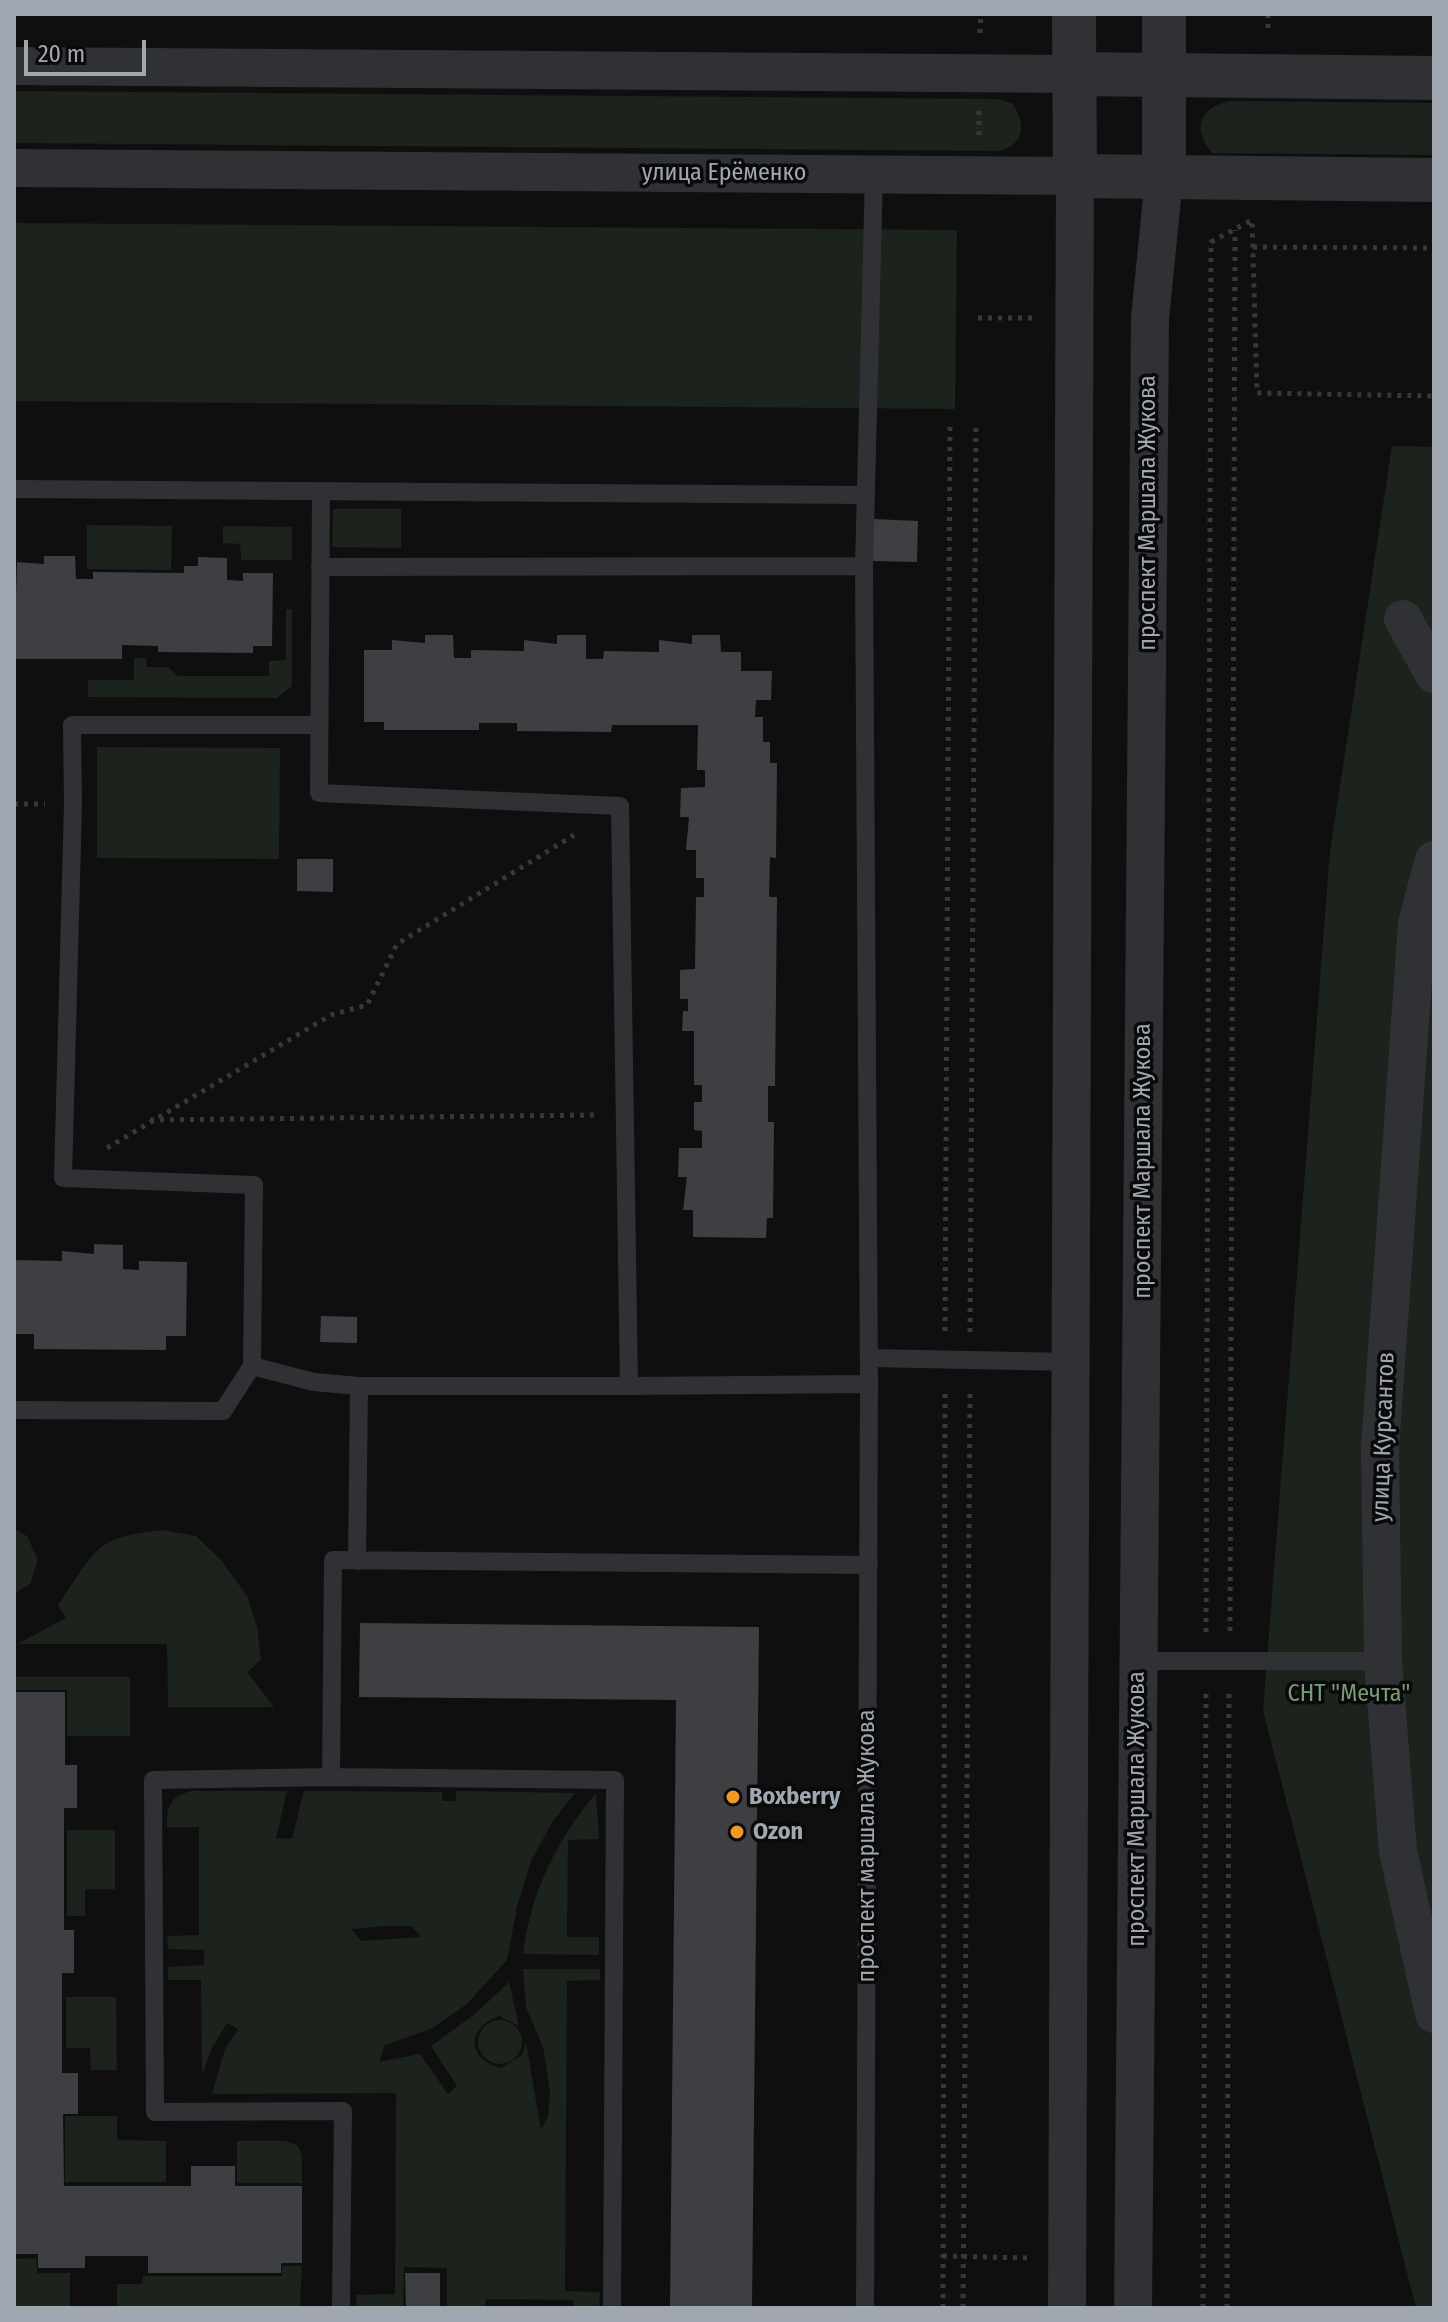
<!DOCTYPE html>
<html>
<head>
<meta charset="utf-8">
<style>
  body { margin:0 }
  #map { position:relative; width:1448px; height:2322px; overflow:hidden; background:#0f0f10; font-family:"Fira Sans Condensed",sans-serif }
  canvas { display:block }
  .frame { position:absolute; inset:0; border:16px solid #a0a7b1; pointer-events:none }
  .scale { position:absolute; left:24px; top:40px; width:122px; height:36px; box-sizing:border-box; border:4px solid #a0a7b1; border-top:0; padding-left:10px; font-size:24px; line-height:28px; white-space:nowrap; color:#a0a7b1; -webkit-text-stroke:6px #0a0a0b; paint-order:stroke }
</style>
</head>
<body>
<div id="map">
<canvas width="1448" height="2322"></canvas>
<div class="frame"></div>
<div class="scale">20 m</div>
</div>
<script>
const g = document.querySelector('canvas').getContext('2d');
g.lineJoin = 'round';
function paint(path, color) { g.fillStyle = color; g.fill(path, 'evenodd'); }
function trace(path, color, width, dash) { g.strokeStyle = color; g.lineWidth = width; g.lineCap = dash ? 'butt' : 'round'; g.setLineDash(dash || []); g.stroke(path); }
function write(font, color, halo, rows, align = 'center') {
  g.font = font + ' "Fira Sans Condensed",sans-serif'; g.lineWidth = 7; g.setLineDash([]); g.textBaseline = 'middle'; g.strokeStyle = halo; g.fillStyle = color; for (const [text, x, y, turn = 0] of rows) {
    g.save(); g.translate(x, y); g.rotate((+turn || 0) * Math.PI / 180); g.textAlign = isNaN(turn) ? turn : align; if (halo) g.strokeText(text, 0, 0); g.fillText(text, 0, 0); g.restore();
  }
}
const green = new Path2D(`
  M14 91 997 99 1012 103C1027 125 1025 146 997 151L14 143Z
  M1231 101 1434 103V155L1212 153C1191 127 1200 107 1231 101Z
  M14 223 957 230 955 409 14 401Z
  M1392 446 1434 447V2308H1416L1263 1710 1330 851Z
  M333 509H401V548L332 547Z
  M87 525 172 526 171 570 87 569Z
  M223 526 292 527V560H241L240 544 223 543Z
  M286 609H292V686L277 698 88 697V680H134V658H146L147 667H168L178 676H269V661L286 660Z
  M97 747 280 748 279 859 97 858Z
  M14 1529 27 1536 38 1560 30 1584 14 1594Z
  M163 1530 196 1536 221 1560 247 1596 257 1627 261 1660 247 1672 274 1707H168L167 1644H17L66 1618 58 1605C96 1551 92 1537 163 1530Z
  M14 1677H130V1736H67V1690H14Z
  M191 1791H287L276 1838 292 1839 304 1791 442 1792V1801H455L457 1791 575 1793 553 1821 531 1861 517 1907 507 1960 467 2004 431 2029 385 2045 379 2062 420 2054 448 2094 457 2086 431 2046 475 2014 509 1982 519 2026 499 2016C466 2028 466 2059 501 2068L522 2055 526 2043 541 2130 548 2117 550 2092 543 2047 526 2007 523 1969H600V1980L567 1981 565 2291 600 2292 599 2308H574L573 2300 486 2299 485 2308H447V2268L404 2267 403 2308H357L356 2295 395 2294 396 2093 212 2094 225 2049 238 2029 227 2023 211 2050 202 2076 201 1980H168V1967L204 1965V1950L168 1949 167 1936 199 1935V1827H167C166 1807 171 1796 191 1791ZM387 1926H411L421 1937 361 1941 351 1929Z
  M596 1793 599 1839 568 1840 567 1937H599V1955L523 1954C531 1892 556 1841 596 1793Z
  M67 1830H115V1889H85V1916H67Z
  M66 1997H116L117 2070H91L90 2048H66Z
  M478 2042a22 22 0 1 1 44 0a22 22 0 1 1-44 0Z
  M65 2116H117V2140L166 2141V2182H65Z
  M237 2141H287L298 2146 302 2156V2183H237Z
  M37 2258V2273H70V2308H14V2259Z
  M282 2266H302L300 2308H117V2284H142L143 2276H282Z`);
const building = new Path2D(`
  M873 519 918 521 917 562 872 561Z
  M44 556H75L76 579H93V572L184 573V566H198V557L227 558V580L243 581V573H273L272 646H253V653L158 652V646L122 645V659H14L17 562 44 564Z
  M425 635H453L454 658H471V650L524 651V640L557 644V635H586V659H603L604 651 659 652V640L692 644V635H720L721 652H741V671H772L771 700H756L755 717H763V742H770V763H777L776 858 770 857 769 897H777L775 1086H768V1122H774L773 1218H767L766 1238 693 1237V1210H683L687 1177H678L679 1148H702V1131L694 1130V1102H702V1085H694V1031H682L683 1011H688V999H680V970L695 969 696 897H704V878H696V850H686L689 817H680L681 788 705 787V770H697L698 725H612L611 732 517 731V723H479V730H384V722H364V650H392V640L425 643Z
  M297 859H333V892L297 891Z
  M94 1244 123 1245V1269L139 1270V1261L187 1262 186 1336H166V1350L34 1349V1334H14V1260L62 1261V1251L94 1254Z
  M321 1316 357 1317V1343L320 1342Z
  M360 1623 759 1627 752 2308H670L676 1700 359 1697Z
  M14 1692H65V1765H77V1808H64V1930H74V1973H62V2073H78V2114H63L64 2186H191V2166H235V2186H302V2263H281V2273H148V2256H85V2268H38V2254H16Z
  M405 2273H440V2308H406Z`);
const path = new Path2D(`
  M1268 14V33
  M980 33 981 14
  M979 111V137
  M1253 247 1434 248
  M978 318H1037
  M14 804H45
  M150 1120 596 1115
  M107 1148 331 1015 367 1005 397 944 574 835
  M945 1331 950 424
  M970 1332 976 425
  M1230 1631 1235 230
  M1206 1632 1211 242 1252 220 1257 393 1434 396
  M943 2256 1030 2258
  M943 2308 945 1389
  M963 2308 970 1390
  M1203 2308 1206 1690
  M1227 2308 1229 1689`);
const service = new Path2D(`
  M14 489 865 495
  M864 566 874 174
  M320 567 864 566 869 1384 629 1386 620 806 319 793 321 491
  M319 725H72L73 804 63 1178 254 1185 252 1366 314 1382 359 1386H629
  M869 1358 1070 1362
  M14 1410 223 1411 252 1366
  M357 1561 359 1386
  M1139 1661H1383
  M331 1777 333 1560 869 1565
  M341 2308 343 2111 155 2112 153 1780 331 1777 615 1780 612 2308
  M865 2308 869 1384`);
const minor = new Path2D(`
  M14 66 1075 74
  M14 168 1075 176 1067 2308
  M1403 619 1434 674
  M1434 860 1417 923 1380 1448 1383 1661 1398 1851 1434 2014
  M1133 2308 1150 318 1164 178`);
const tertiary = new Path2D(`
  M1074 14 1075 176 1434 180
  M1075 74 1434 78
  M1164 178V14`);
const markers = [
  [733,1797,8,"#ef9928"],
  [737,1832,8,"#ef9928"]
];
const streetNames = [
  ["улица Ерёменко",724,173],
  ["проспект Маршала Жукова",1148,513,-90],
  ["проспект Маршала Жукова",1143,1161,-90],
  ["улица Курсантов",1384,1437,-88],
  ["проспект Маршала Жукова",1137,1809,-90],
  ["проспект маршала Жукова",867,1846,-90]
];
const parkNames = [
  ["СНТ \"Мечта\"",1349,1694]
];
const poiNames = [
  ["Boxberry",749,1797],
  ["Ozon",753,1832]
];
paint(green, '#1b231c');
paint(building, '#3e3f43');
trace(path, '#36383c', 5, [4, 6]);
trace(service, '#303135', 18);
trace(minor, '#303135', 38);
trace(tertiary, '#303135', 44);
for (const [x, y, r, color] of markers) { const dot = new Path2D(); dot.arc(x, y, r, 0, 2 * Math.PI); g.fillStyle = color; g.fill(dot); trace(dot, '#0a0a0b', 3); }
write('24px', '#a0a7b1', '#0a0a0b', streetNames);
write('24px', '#789c77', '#0a0a0b', parkNames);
write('bold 24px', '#a0a7b1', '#0a0a0b', poiNames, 'left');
</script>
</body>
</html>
